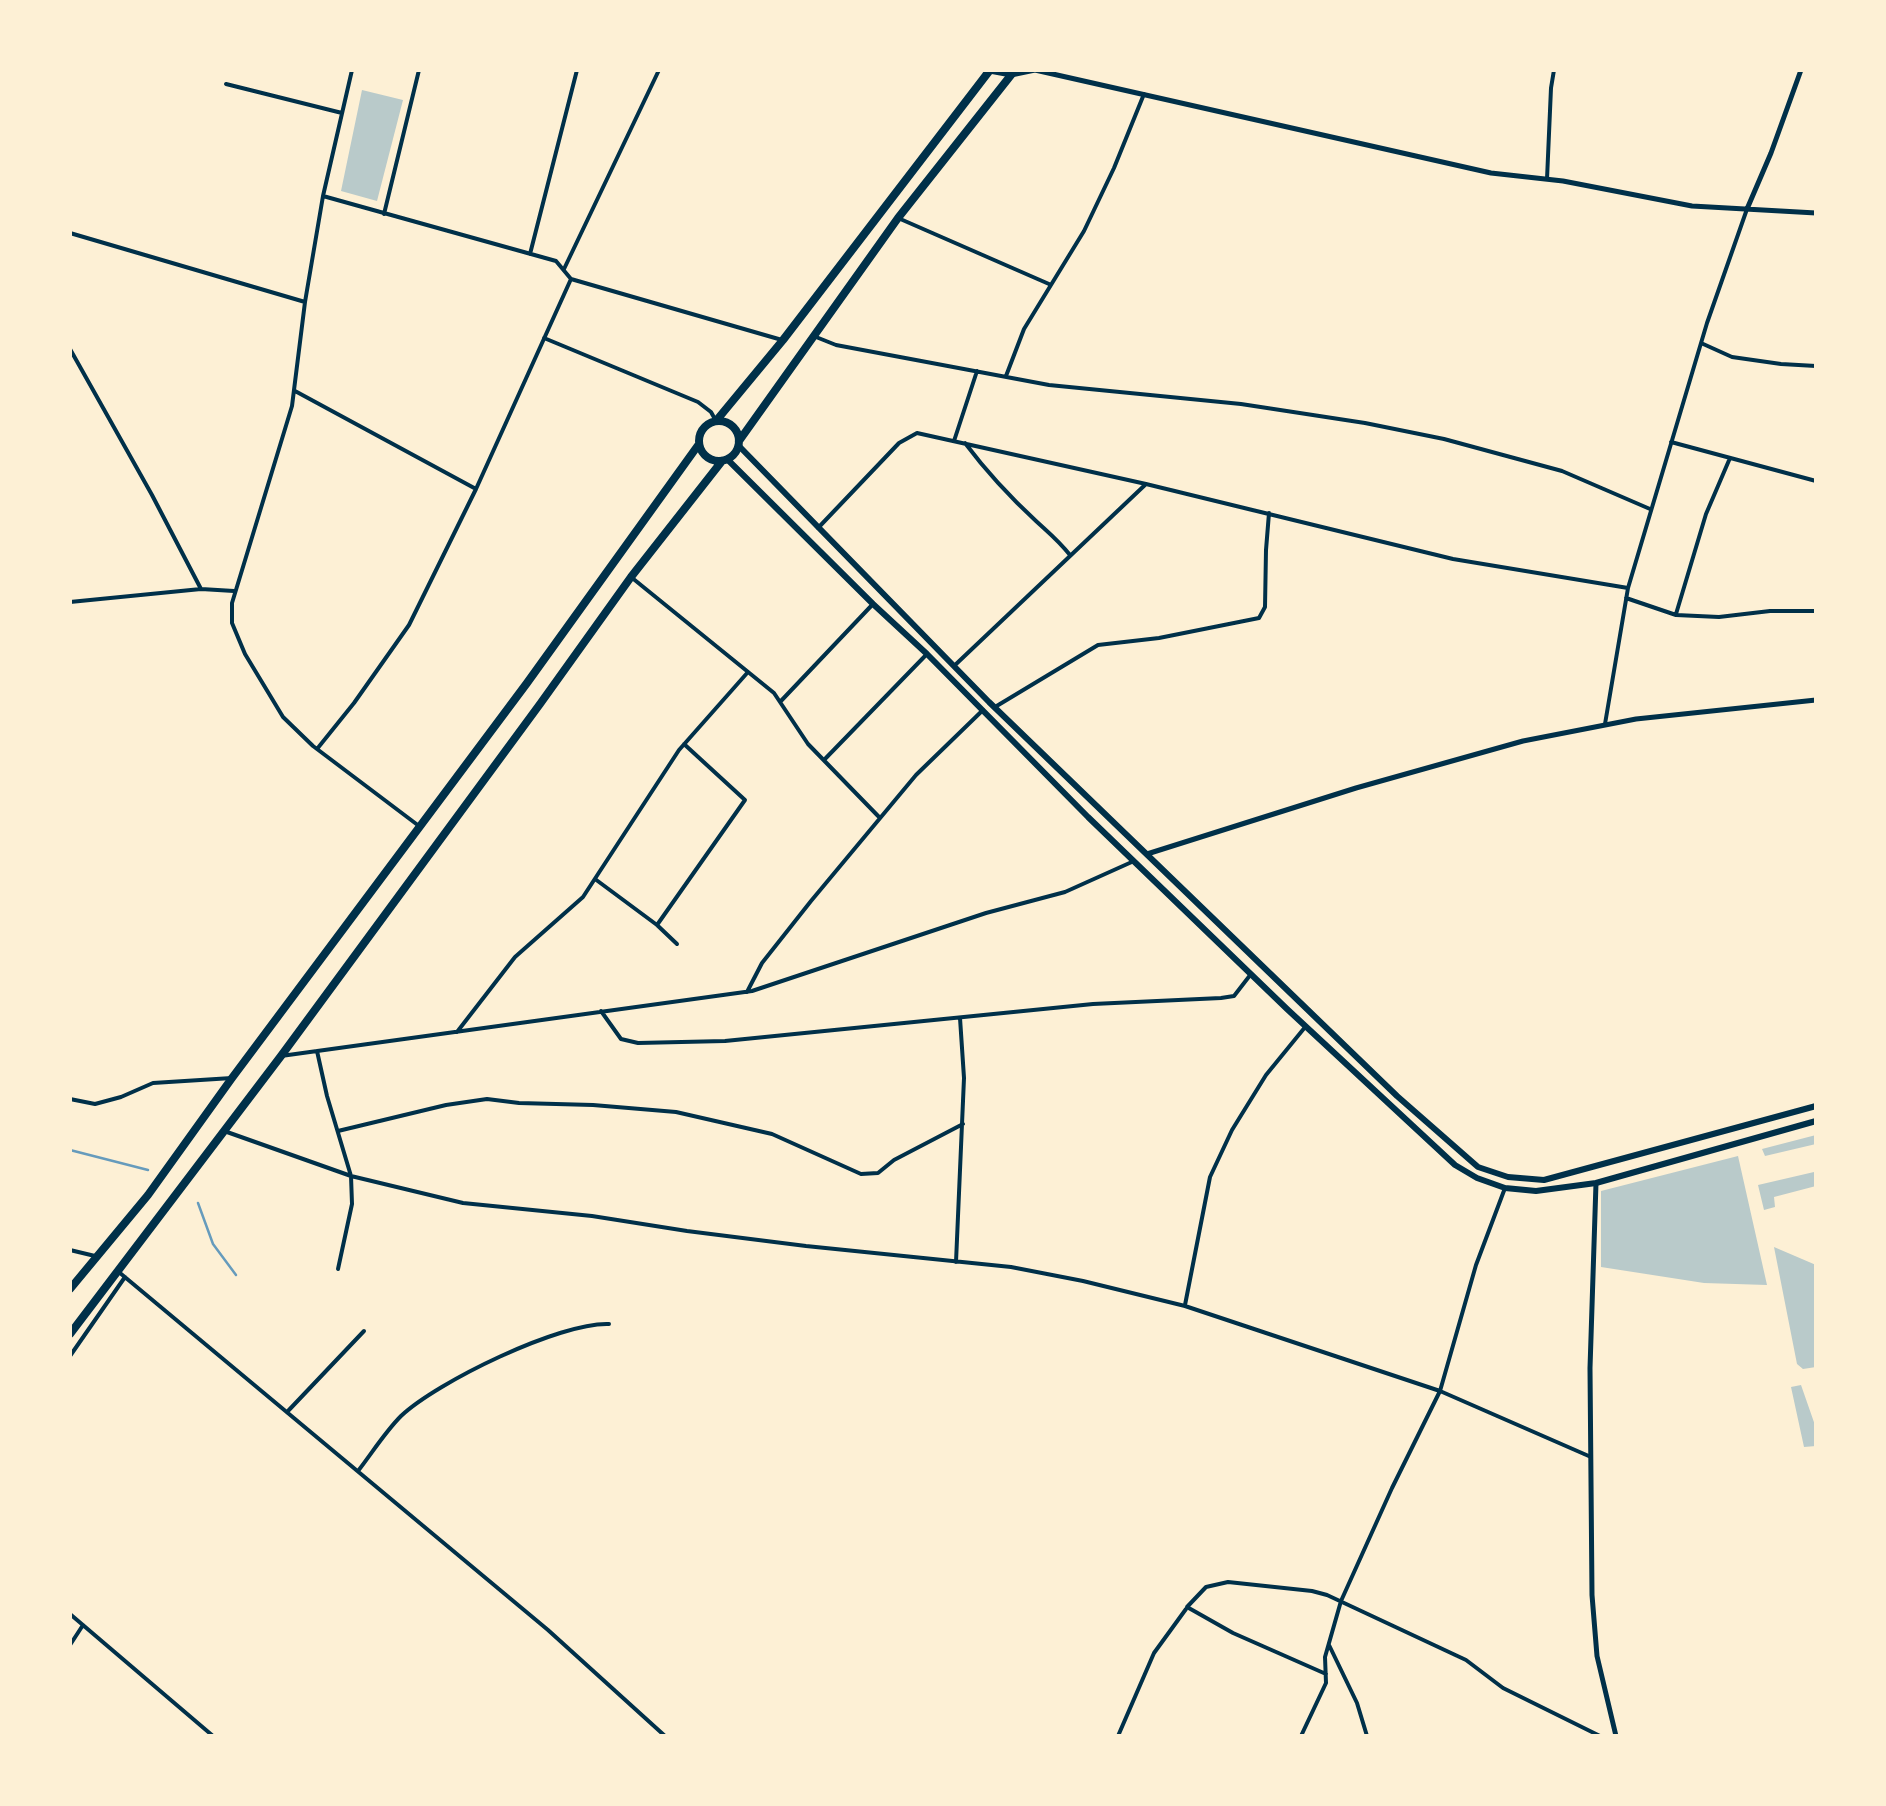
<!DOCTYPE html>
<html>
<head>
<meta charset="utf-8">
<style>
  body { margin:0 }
  #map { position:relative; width:1886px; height:1806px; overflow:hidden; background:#fdf0d5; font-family:"Times New Roman",serif }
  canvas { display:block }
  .frame { position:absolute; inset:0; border:72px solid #fdf0d5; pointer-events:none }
</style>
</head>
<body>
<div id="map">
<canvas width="1886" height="1806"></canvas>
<div class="frame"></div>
</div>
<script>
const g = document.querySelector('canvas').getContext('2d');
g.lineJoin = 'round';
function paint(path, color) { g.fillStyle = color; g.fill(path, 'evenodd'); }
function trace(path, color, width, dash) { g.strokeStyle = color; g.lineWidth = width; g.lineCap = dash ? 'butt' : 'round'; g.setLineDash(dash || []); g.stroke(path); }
const green = new Path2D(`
  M362 90 403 100 377 201 341 191Z
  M1816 1135V1144L1765 1156 1762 1149Z
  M1738 1156 1767 1285 1704 1283 1601 1267V1191Z
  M1814 1172 1816 1186 1774 1197 1775 1207 1764 1210 1758 1185Z
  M1774 1247 1816 1265V1367L1803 1369 1797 1364Z
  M1801 1385 1816 1428V1446L1804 1447 1791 1387Z`);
const stream = new Path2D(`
  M70 1150 148 1170
  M198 1203 213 1244 236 1275`);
const minor = new Path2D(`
  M352 70 323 196 305 302 292 406 232 603V623L245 654 283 717 313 746 419 826
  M226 84 342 113
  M1547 179 1551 88 1554 70
  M323 196 556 261 571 279 782 340
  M384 214 419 70
  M898 218 1049 284
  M70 233 305 302
  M530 254 577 70
  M564 269 659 70
  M816 337 836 345 1049 385 1241 404 1365 423 1444 439 1562 471 1650 509
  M544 338 698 402 711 412 716 421
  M1701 343 1732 357 1781 364 1816 366
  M70 349 152 495 201 589
  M1006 376 1024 329 1084 231 1114 168 1144 94
  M295 391 476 489
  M954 441 977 371
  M1671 442 1816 481
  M965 443C986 471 1010 497 1036 521 1049 533 1058 540 1070 555
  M818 528 899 443 917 433 1146 484 1453 559 1628 588
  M631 577 774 693 808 744 880 818
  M1626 598 1676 615 1719 617 1770 611H1816
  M70 602 201 589 234 591
  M1676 614 1706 514 1730 458
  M954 666 1146 484
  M780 702 873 604
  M995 707 1098 645 1159 638 1259 618 1265 607 1266 550 1269 513
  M1605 724 1628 588 1707 323 1747 209
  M317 749 354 703 409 625 476 489 571 279
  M824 760 925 656
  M595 879 657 925 677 944
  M657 925 745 800 684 744
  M747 992 762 963 811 901 916 775 983 710
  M601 1011 621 1039 638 1043 725 1041 1093 1004 1221 998 1234 996 1251 974
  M457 1032 515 957 583 897 679 750 748 672
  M317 1051 327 1096 351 1176 352 1204 338 1269
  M281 1056 752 991 986 913 1065 892 1134 861
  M70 1099 95 1104 121 1097 153 1083 232 1078
  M338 1131 446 1105 487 1099 519 1103 593 1105 676 1112 772 1134 861 1174 878 1173 894 1160 963 1124
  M227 1132 351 1176 463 1203 592 1216 687 1231 806 1246 1011 1267 1083 1281 1185 1306 1440 1391 1591 1457
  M70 1250 95 1256
  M956 1262 964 1078 960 1018
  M120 1273 548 1630 665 1736
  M1185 1305 1210 1177 1232 1130 1266 1075 1306 1026
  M70 1356 125 1277
  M288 1411 364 1331
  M358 1471C372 1453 385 1432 401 1416 437 1382 560 1322 609 1324
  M70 1614 213 1736
  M70 1645 83 1625
  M1329 1645 1357 1703 1367 1736
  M1326 1674 1233 1633 1187 1607 1206 1587 1228 1582 1312 1591 1327 1595 1466 1660 1503 1688 1600 1736
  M1118 1736 1154 1653 1186 1609
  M1301 1736 1326 1683 1325 1657 1341 1601 1392 1488 1440 1391 1476 1265 1505 1188`);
const tertiary = new Path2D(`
  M984 70 1011 75 1035 70 1491 173 1563 181 1692 206 1816 213
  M1747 209 1771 153 1801 70
  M1147 854 1356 788 1523 741 1636 719 1816 700
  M1596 1183 1590 1368 1592 1595 1597 1656 1616 1736`);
const secondary = new Path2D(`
  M738 445 989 702 1397 1096 1478 1167 1508 1177 1544 1180 1816 1106
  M727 459 873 604 927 654 1088 817 1287 1009 1455 1165 1477 1178 1505 1188 1536 1191 1596 1183 1816 1121`);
const trunk = new Path2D(`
  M716 421 783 340 990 70
  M699 441a20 20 0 1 1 40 0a20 20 0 1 1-40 0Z
  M739 441 898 218 1015 70
  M70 1289 148 1195 232 1078 527 683 699 444
  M70 1334 281 1056 540 704 631 577 722 461`);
paint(green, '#b9caca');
trace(stream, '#669bbc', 2.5);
trace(minor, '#003049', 4);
trace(tertiary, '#003049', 5);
trace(secondary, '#003049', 6);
trace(trunk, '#003049', 8);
</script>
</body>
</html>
